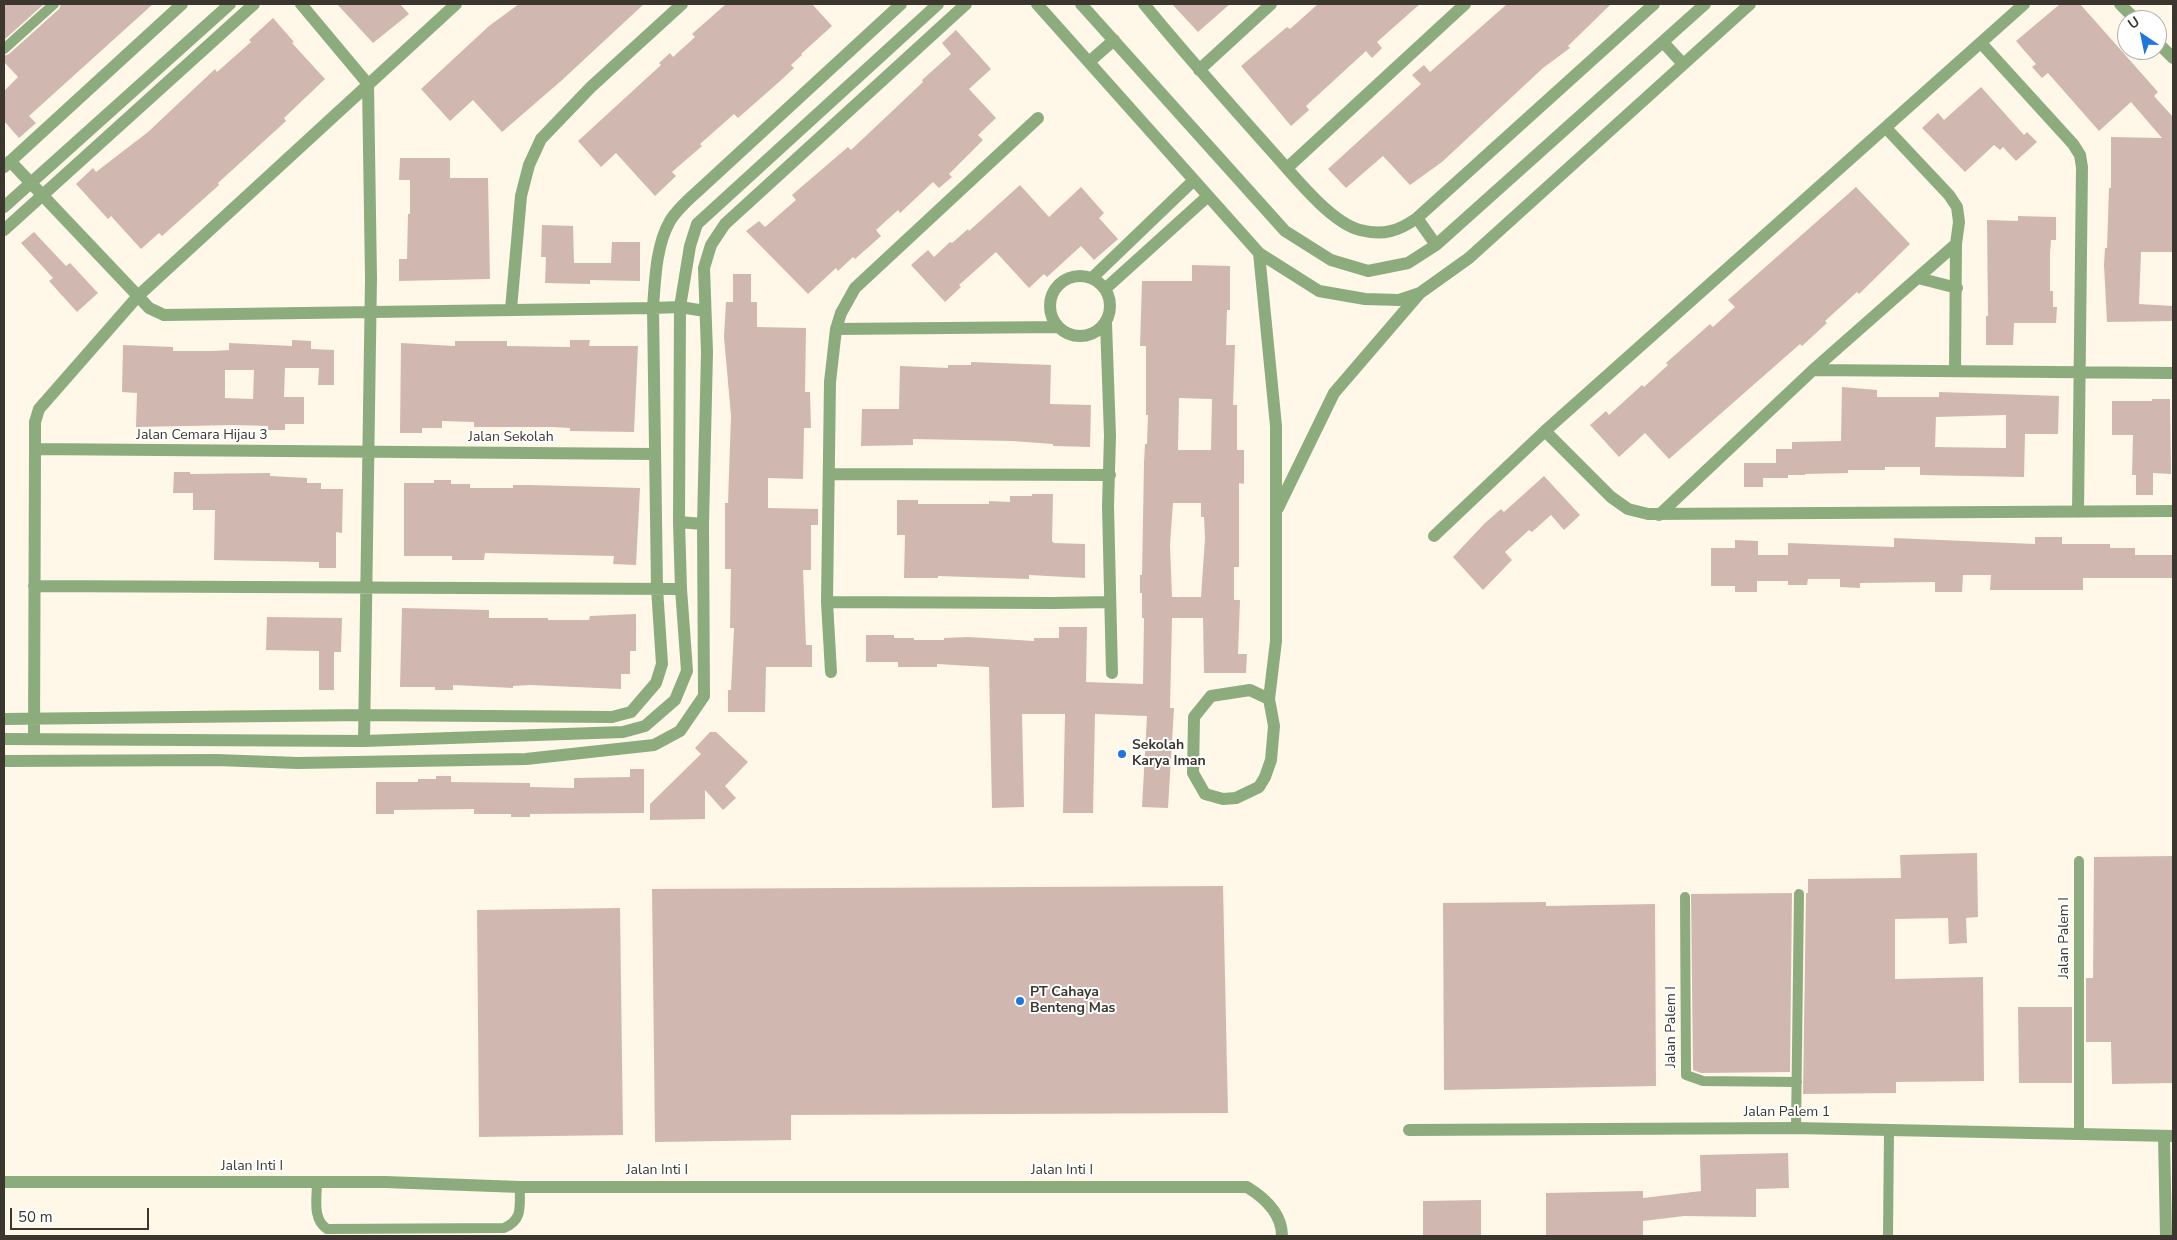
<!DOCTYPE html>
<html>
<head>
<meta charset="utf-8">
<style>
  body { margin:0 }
  #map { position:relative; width:2177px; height:1240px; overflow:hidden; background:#fff7e7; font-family:"Nunito Sans",sans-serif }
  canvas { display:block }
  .frame { position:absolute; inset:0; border:5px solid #3b372f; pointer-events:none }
  .north { position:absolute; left:2117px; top:10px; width:50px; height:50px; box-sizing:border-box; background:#fff; border:1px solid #b1afac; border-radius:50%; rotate:326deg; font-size:14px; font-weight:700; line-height:20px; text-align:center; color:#3b372f }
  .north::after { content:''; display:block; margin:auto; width:18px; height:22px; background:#2075df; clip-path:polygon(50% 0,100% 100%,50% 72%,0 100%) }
  .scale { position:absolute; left:10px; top:1208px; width:139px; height:22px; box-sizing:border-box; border:2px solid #3b372f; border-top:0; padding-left:6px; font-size:15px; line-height:18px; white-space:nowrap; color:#3b372f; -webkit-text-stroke:4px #fff; paint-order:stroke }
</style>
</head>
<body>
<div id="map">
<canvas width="2177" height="1240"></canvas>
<div class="frame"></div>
<div class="north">U</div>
<div class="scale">50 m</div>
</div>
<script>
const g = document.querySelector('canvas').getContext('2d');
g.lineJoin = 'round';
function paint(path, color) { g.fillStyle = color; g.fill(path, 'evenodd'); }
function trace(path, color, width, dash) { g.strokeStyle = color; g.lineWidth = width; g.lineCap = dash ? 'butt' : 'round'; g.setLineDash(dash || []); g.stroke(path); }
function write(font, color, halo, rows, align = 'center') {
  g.font = font + ' "Nunito Sans",sans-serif'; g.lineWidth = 4; g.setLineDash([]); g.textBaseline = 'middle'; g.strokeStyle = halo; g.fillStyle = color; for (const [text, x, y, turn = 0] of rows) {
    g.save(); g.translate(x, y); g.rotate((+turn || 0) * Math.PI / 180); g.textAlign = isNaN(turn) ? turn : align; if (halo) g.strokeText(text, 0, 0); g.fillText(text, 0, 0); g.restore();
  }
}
const building = new Path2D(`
  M4 4H44L4 40Z
  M61 4H153L29 116 36 123 19 138 4 121V91L18 77 4 62V56L9 54 59 9Z
  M337 4H400L409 14 373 43Z
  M519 4H644L561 81 502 132 473 100 450 121 421 89 489 26Z
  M726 4H812L832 26 801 54 802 55 791 65 794 68 779 82 738 118 734 114 700 144 702 146 672 172 676 176 655 196 616 153 601 167 578 141 661 65 659 63 670 53 673 57 695 37 692 34Z
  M1172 4H1230L1198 32Z
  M1318 4H1420L1377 42 1382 48 1372 58 1366 51 1306 106 1309 110 1291 126 1241 66 1287 27 1290 29Z
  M1507 4H1611L1568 46 1570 48 1543 68 1442 162 1410 185 1383 156 1346 188 1328 169 1421 84 1412 75 1424 65 1430 72Z
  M2060 4H2080L2158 92 2154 96 2173 117V252H2141L2139 304 2173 306V321L2107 322 2104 265 2105 248H2107L2109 188H2111V137L2162 138 2131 102 2099 131 2048 73 2042 78 2032 67 2036 64 2016 41Z
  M273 18 294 42 292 43 325 79 284 118 286 121 218 183 219 185 162 236 159 233 141 249 111 216 108 219 76 184 93 168 96 172 148 132 215 69 217 72 251 42 249 40Z
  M956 30 991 69 969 89 996 118 978 135 983 140 949 174 952 177 939 188 933 182 900 213 898 210 876 230 881 236 855 259 853 257 838 271 836 268 808 294 746 231 759 221 765 227 796 200 792 195 848 147 851 150 923 82 922 80 951 54 942 43Z
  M1981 87 2024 135 2027 132 2037 142 2016 161 2003 147 2000 150 1994 145 1965 172 1922 128 1938 113 1944 120Z
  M400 158H450V178H488L490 279 399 281V259H407L408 214H410V180H399Z
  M1020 185 1049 217 1081 187 1104 213 1099 218 1118 239 1094 260 1081 246 1047 277 1044 274 1029 288 996 252 959 285 961 287 945 302 911 265 928 250 934 257 950 242 952 243 968 229 969 231Z
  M1856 187 1910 244 1859 294 1857 292 1825 321 1827 323 1802 346 1800 344 1669 459 1645 433 1619 457 1590 425 1606 411 1609 415 1642 385 1644 387 1668 365 1666 363 1710 324 1713 327 1735 307 1728 300Z
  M2018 216 2056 217V240H2051L2050 254V291H2053V307H2057L2056 323H2014L2013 345H1986V316H1988L1987 220 2018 221Z
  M542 225 573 226 574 263H611L612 242H640V281L590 280V284L545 283 546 257H541Z
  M34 232 66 266 70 263 98 293 77 312 49 281 53 278 21 243Z
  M1192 265 1230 266V310H1227L1226 345H1235L1233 405H1237V450H1244V484L1239 483V567H1234V600H1240L1238 654H1247L1246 673H1204L1203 618H1172L1170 708H1174L1168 808 1142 807 1147 716 1095 714 1093 813H1063L1065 714H1022L1024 807 992 808 989 667 937 664V667H898V662H866V635H894V638H914V640H944V638L968 637 1034 641V638H1059V627H1087L1086 682 1143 684 1144 618H1142V593H1140V575H1142L1144 463 1145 444H1147L1148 415H1146V346H1140L1142 281H1192ZM1179 398 1212 399 1211 450H1178ZM1173 503H1201V517H1204L1205 538 1201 597H1172L1170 545Z
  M733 274H751V302H757V327L806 328 805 392H810L811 428H804L803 479 768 478V508L818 509V525H811V570H803L806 645H812V667H766L765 712H728V690H731L734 628H730L731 569H725V503H728L731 416 724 337 726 302H733Z
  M292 340 311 341V349L334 350V385H318L319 368H285L284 397H304V424H285V430H268V426L234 425 136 427 137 393 122 392 123 345 173 347V351H213L229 350V343L292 346ZM225 370H254L253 399 225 398Z
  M570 340H590L589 346H638L634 432 570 431V428L552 427H474V422L442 421V428H422V433H400L401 343 455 346V341H507V346L570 347Z
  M971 362 1051 365 1050 404 1091 405 1090 447 1053 446V444L1012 441 913 439V445L861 446 862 409H899L900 366 948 368V365H971Z
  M1842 387 1877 390V397H1939V392L2059 396 2058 434H2025L2024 477 1920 475V467H1885V470H1848V473L1805 474V475H1788V478H1763V487H1744V463H1776V449H1792V442L1841 441ZM2006 415V448L1935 447 1936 417Z
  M2152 399H2170L2171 474 2153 473V495H2136V475H2132L2133 435H2112V401H2152Z
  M174 472H190V474L270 473V476L307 478V483H321V489H343L342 533 336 532V568H319V562L214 560 215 510H193V493H173Z
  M1544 476 1580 515 1564 530 1551 515 1532 532 1529 530 1505 552 1512 560 1483 590 1453 557 1485 523 1501 509 1504 512Z
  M434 480H451V484H470V488H513V485H530L640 488 636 565 613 564 614 556 485 553 484 560H452V556H404V483H434Z
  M1032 494H1053L1052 541 1054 543 1085 544V578L1029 575V579L938 576V578H904L905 535H897V500H918V504H989V501L1010 502V496H1032Z
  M2035 537H2062V544H2110V548H2135V555H2173V578H2083V590H1990L1991 575H1963L1962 592H1935V582L1860 583V588L1840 587V579H1808L1807 585H1788V581H1757V592H1735V586H1711V548H1735V540L1758 541V555H1788V543L1894 547V538L2035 544Z
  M402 608 489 610V618H548V620H589L590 616 636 614V651H630V674H621V689L530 685 513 686V688L453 685V690H435V687H400Z
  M267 617 342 618 341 652H334V690H319V651L266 650Z
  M710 732H716L748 762 725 786 736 798 723 810 705 790V819L650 820V804L701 754 695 748Z
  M630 769H644V813L530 814V817H511V814H474V809L394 810V814H376V782H418V779H436V776H451V782L530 783V787L574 788V778L630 777Z
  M1977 853 1978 917 1966 918 1967 943 1949 944 1948 918 1895 919V979L1983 977 1984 1081 1896 1082V1093L1803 1094 1806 893H1808V879L1901 878 1900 855Z
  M2173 856V1083L2112 1084 2111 1042H2086V978H2093L2094 857Z
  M1223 886 1228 1113 791 1115V1140L655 1142 652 889Z
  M1792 893 1790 1072 1701 1073 1693 1070 1691 894Z
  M1546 902V906L1655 904 1656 1086 1444 1090 1443 903Z
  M620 908 623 1135 479 1137 477 910Z
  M2018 1007H2072V1083H2019Z
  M1788 1153 1789 1188 1756 1189V1217L1684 1216 1643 1221V1236H1546V1193L1643 1191V1198L1701 1191 1700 1155Z
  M1481 1200V1236H1423V1201Z`);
const lane = new Path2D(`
  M4 49 54 4
  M2079 861V1135
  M1685 897 1686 1075 1703 1081 1797 1082
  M1796 1128 1799 894
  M317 1181C317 1198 312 1219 327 1229L504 1228C524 1219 519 1206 520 1187
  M1888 1236 1889 1130`);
const street = new Path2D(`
  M301 4 368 84 371 278 364 741
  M1037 4 1259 253 1319 291 1365 299 1399 300 1420 293 1469 258 1750 4
  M1081 4 1285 231 1331 260 1368 271 1408 263 1436 245 1705 4
  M1144 4C1184 53 1226 100 1268 147 1290 171 1329 222 1360 230 1383 236 1399 231 1417 218L1654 4
  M2120 4 2136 20
  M1663 42 1683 64
  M2157 42 2173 58
  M1981 43 2073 144 2080 155 2082 167 2078 512
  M1089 62 1114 40
  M1199 70 1271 4
  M1886 128 1949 195 1957 207 1959 222 1956 244 1955 371
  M10 161 138 296 149 308 164 315 653 308 680 307 705 311
  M4 167 182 4
  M1287 168 1465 4
  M4 207 230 4
  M1417 218 1436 245
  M4 230 254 4
  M1259 253 1276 426V641L1269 699 1274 726 1271 760 1265 777 1259 787 1236 798 1223 799 1205 794 1193 773 1194 717 1211 696 1250 690 1269 699
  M1050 306a30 30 0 1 1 60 0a30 30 0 1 1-60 0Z
  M1092 278 1194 180
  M1918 278 1957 288
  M1105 289 1208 196
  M511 309 521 196 529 165 541 139 591 87 682 4
  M1106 323 1110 436 1108 506 1112 673
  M836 329 1058 327
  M1813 370 2173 373
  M1545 431 1611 497 1628 509 1648 514 2173 511
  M35 449 654 454
  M829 474 1110 475
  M1278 508 1334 393 1420 293
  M1659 515 1813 370 1956 244
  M679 522 703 524
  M1434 536 1545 431 2024 4
  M34 586 681 589
  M827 602 1053 603 1110 602
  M831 672 827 602 830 382 836 329 841 313 855 288 1038 118
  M4 719 365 715 612 717 631 712 656 683 662 664 657 588 653 308C655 280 656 245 670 221 677 209 689 199 699 190L901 4
  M4 739 364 741 623 732 645 726 675 700 687 671 681 589 679 522 680 307 690 246 697 224 938 4
  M34 739 35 449V422L39 409 138 296 456 4
  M4 761 217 760 298 763 526 759 654 745 680 731 704 696 703 524 707 352 704 268 711 245 725 224 966 4
  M1409 1130 1796 1128 2173 1136
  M2164 1136 2166 1236
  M4 1182H385L520 1187H1247C1265 1198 1282 1213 1282 1236`);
const markers = [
  [1122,754,5,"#2075df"],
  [1020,1001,5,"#2075df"]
];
const streetNames = [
  ["Jalan Cemara Hijau 3",202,436],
  ["Jalan Sekolah",511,438],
  ["Jalan Palem I",2065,938,-90],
  ["Jalan Palem I",1672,1027,-90],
  ["Jalan Palem 1",1787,1113],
  ["Jalan Inti I",252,1167],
  ["Jalan Inti I",657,1171],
  ["Jalan Inti I",1062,1171]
];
const poiNames = [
  ["Sekolah",1132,746],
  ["Karya Iman",1132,762],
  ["PT Cahaya",1030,993],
  ["Benteng Mas",1030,1009]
];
paint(building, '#d0b8b1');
trace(lane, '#8dac7e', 10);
trace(street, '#8dac7e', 12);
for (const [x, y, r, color] of markers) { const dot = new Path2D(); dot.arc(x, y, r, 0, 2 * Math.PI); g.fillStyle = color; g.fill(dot); trace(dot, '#fff', 2); }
write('14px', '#3b372f', '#fff', streetNames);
write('bold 14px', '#3b372f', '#fff', poiNames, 'left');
</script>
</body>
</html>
